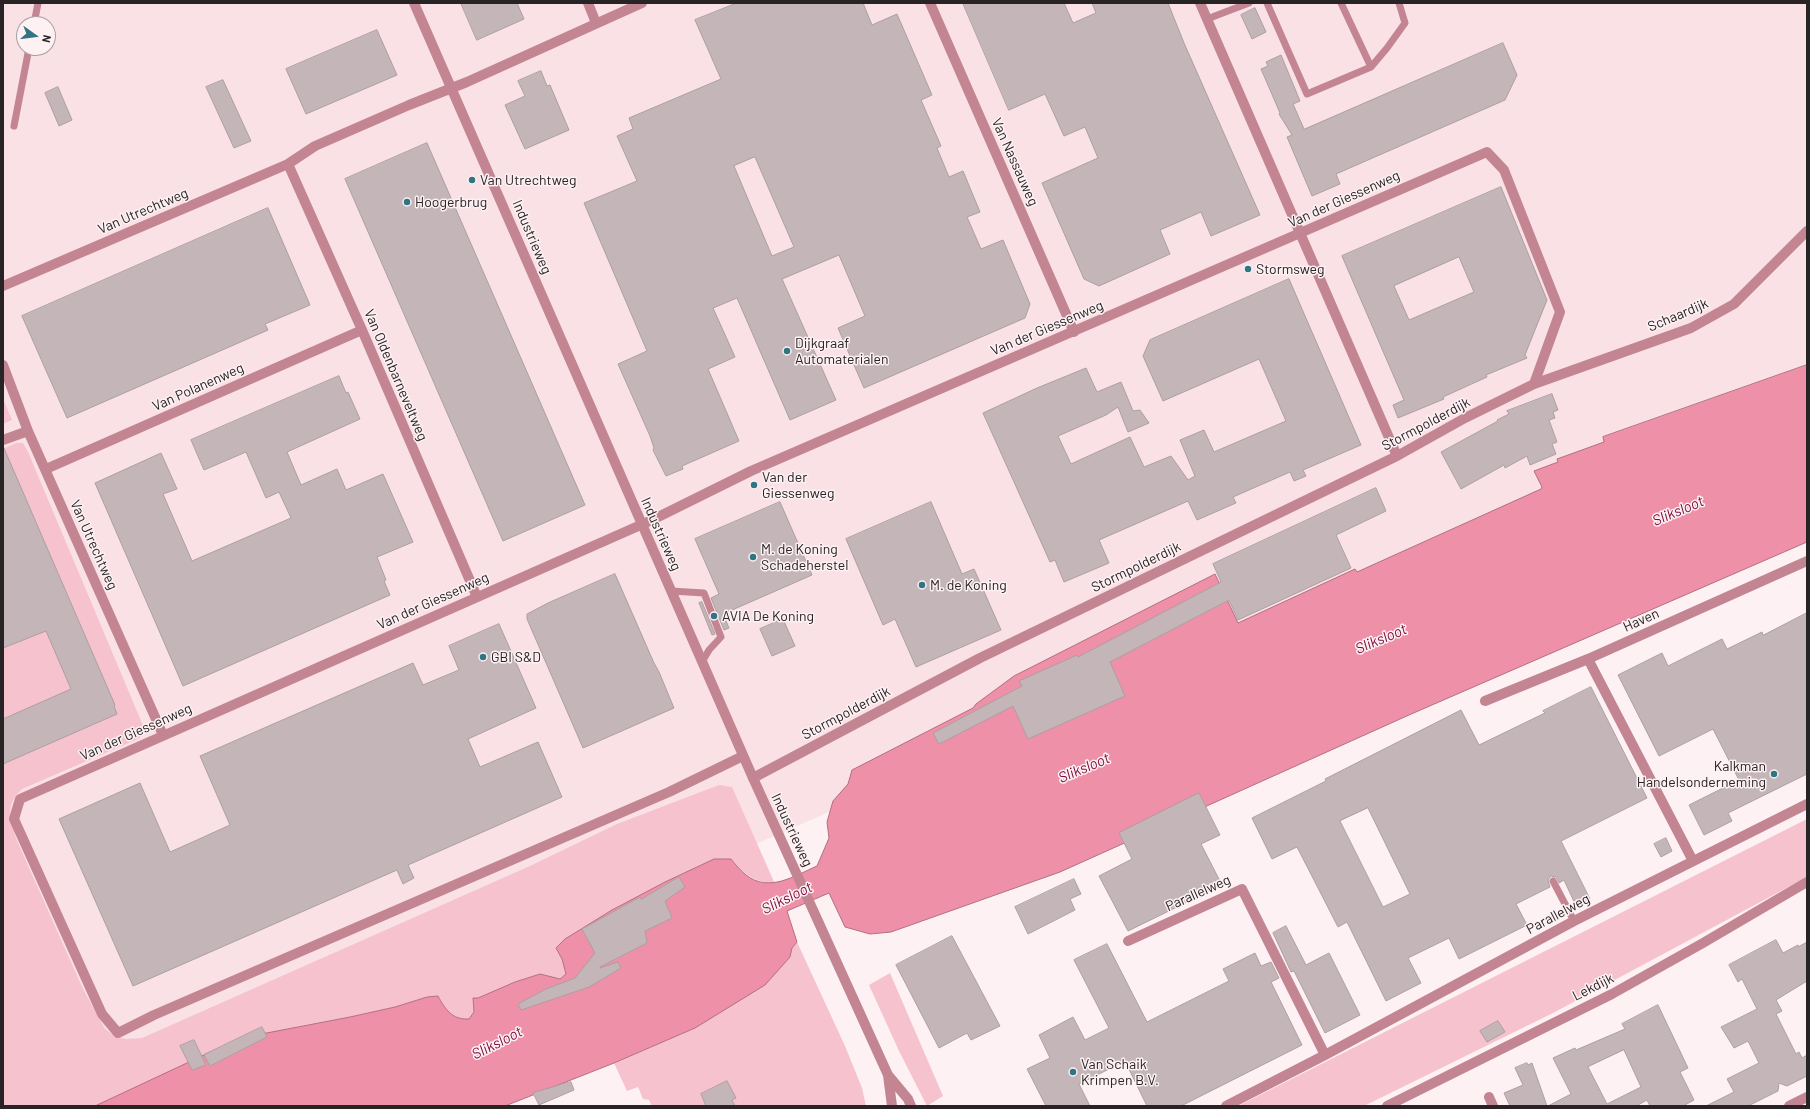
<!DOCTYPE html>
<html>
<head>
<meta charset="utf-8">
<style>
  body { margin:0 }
  #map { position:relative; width:1810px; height:1109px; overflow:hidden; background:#fdf1f4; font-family:Barlow,sans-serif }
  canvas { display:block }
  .frame { position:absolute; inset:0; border:4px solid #282324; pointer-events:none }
  .north { position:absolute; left:16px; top:16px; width:40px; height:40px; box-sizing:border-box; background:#fdf1f4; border:1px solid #a89fa1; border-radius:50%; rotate:104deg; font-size:11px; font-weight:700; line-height:16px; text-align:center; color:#282324 }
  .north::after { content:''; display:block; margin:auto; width:14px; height:18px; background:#307583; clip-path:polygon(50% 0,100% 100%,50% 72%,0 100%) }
</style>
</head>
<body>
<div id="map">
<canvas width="1810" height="1109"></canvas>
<div class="frame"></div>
<div class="north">N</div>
</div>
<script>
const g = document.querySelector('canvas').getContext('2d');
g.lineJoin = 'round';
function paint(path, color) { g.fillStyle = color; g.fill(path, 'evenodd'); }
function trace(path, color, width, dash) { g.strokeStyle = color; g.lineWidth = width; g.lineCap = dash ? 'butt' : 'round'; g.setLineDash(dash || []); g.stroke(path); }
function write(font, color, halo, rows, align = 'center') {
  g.font = font + ' Barlow,sans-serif'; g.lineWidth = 3; g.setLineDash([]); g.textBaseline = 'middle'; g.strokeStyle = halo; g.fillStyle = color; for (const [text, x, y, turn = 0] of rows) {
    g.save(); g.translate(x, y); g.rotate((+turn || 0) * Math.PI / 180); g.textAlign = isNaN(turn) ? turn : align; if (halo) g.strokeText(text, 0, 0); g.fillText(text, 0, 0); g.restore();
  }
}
const built = new Path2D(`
  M3 3H1807V376L1070 707 671 881 131 1106 3 856ZM24 24H48V48H24Z`);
const green = new Path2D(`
  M3 399 12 420 3 424Z
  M16 443H23L28 452 144 728 140 738 22 789C3 806 11 822 18 843L83 989 105 1029 115 1036 126 1039 142 1038 530 866 617 824 719 785 732 787 775 884C751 881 746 875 731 859H714L665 882 556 948 562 959 566 974 559 979 540 974 515 982 478 998H473L474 1012 469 1019C452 1020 445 1009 438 996L427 997 395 1007 350 1017 301 1026 226 1045 95 1106H3V449Z
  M1807 819V877L1553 1013 1364 1106H1238Z
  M797 942 845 1046 862 1088 866 1106H652L649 1100 643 1099 638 1087 627 1091 614 1063 695 1028 781 966 790 957 792 948Z
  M890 973 943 1096 927 1106 899 1051 869 985Z`);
const water = new Path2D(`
  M1807 365V542L1409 715 1060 872 891 932 870 934 845 927 829 893 787 911 797 942 792 948 790 957 765 985 695 1028 614 1063 505 1106H95L204 1055 251 1036 350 1017 395 1007 427 997 438 996C445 1009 452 1020 469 1019L474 1012 473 998H478L515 982 540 974 560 979 566 974 562 959 556 948 565 939 612 910 665 882 714 859H731C735 864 740 870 746 875 769 893 794 876 817 866L829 838 827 822 833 801 848 784 852 770 973 708 976 704 1014 676 1215 574 1238 623 1355 569 1357 572 1541 489 1542 487 1534 471 1558 462 1557 459 1604 442 1603 437Z`);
const building = new Path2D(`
  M461 3H517L524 19 477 40Z
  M737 3H863L872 25 897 14 932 95 921 100 941 146 937 148 949 177 963 171 980 212 967 217 981 249 1003 240 1030 304 1025 318 864 388 838 328 865 316 839 255 782 279 836 400 790 420 737 298 713 308 735 357 708 369 739 441 682 466 683 469 666 476 653 450 654 448 650 436 618 364 647 351 584 203 637 181 617 136 633 129 629 118 721 79 695 20ZM755 157 794 247 772 256 734 166Z
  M963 3H1064L1073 23 1096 13 1092 3H1168L1184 43 1260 215 1211 236 1201 212 1160 230 1170 254 1099 286 1084 279 1042 183 1098 158 1085 127 1064 136 1045 94 1009 110Z
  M1255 8 1266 32 1252 39 1241 15Z
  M377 30 397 75 306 114 286 69Z
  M1503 43 1517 75 1505 100 1336 174 1340 184 1312 196 1287 137 1292 135 1279 114 1280 113 1261 69 1268 66 1266 62 1281 55 1300 101 1293 104 1304 129Z
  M541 71 547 86 550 85 569 130 525 149 505 105 525 96 518 81Z
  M223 80 251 141 234 148 206 87Z
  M58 87 72 120 59 126 45 93Z
  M427 143 585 505 503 541 345 179Z
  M1501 187 1547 300 1525 355 1527 358 1486 375 1487 377 1443 397 1444 399 1398 418 1393 405 1404 400 1342 256ZM1459 257 1474 292 1409 320 1394 286Z
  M268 208 310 305 265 324 268 330 67 418 22 316Z
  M1289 279 1361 445 1303 470 1306 476 1294 481 1290 472 1233 497 1236 503 1197 520 1188 501 1099 540 1109 563 1064 582 1055 560 1050 562 983 413 1037 388 1086 368 1097 392 1121 382 1133 411 1140 410 1149 423 1128 432 1118 407 1106 415 1058 436 1071 464 1130 437 1144 467 1171 456 1188 480 1195 476 1180 440 1204 430 1214 452 1286 421 1259 359 1163 401 1143 356 1150 340Z
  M339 376 346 393 348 392 360 419 287 452 301 485 337 469 346 490 383 474 413 542 377 557 386 580 384 581 390 595 183 686 95 483 161 453 177 489 163 494 192 561 291 518 279 492 266 498 246 452 204 470 191 440Z
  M1552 394 1558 410 1553 412 1555 418 1549 420 1557 442 1552 444 1556 454 1530 465 1527 456 1505 468 1504 465 1461 489 1441 452 1498 421 1497 420 1509 414 1507 411Z
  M3 446 115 705 114 706 117 714 3 764V719L71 689 46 631 3 648Z
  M1376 488 1386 511 1336 535 1351 568 1238 620 1229 600 1110 662 1125 696 1028 739 1013 706 939 744 933 733 1022 686 1019 681 1077 655 1078 657 1221 582 1213 564Z
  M780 502 812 575 723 614 729 628 724 630 711 598 719 594 695 539Z
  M931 502 962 574 974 569 1001 630 916 667 895 619 883 625 846 539Z
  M615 574 654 663 659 672 674 708 583 748 527 619V614L548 603Z
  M702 602 715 634 712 635 699 603Z
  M1807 613V774L1728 813 1732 821 1704 835 1689 805 1739 780 1713 729 1659 756 1618 675 1662 653 1668 666 1722 639 1727 649 1762 632 1763 635Z
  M783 619 795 646 772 656 760 629Z
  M499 624 536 708 468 739 480 767 538 742 562 797 408 865 414 878 403 884 397 870 133 986 59 819 140 783 170 852 197 840 230 825 200 756 413 663 423 685 459 670 449 646Z
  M1591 687 1647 798 1561 841 1590 899 1576 906 1564 880 1559 883 1556 877 1551 876 1548 880 1550 887 1516 904 1527 925 1459 959 1449 938 1408 958 1421 983 1386 1001 1347 922 1338 927 1297 847 1272 859 1252 818 1326 781 1325 779 1461 710 1479 745 1545 713 1543 711ZM1368 808 1410 894 1383 907 1340 821Z
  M1199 793 1220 835 1201 844 1222 885 1128 931 1099 876 1132 859 1119 833Z
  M1666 838 1672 851 1661 857 1654 844Z
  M679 877 685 887 665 901 672 918 645 931 647 943 643 945 600 967V968L618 962 621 968 589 987 521 1010 518 1004 546 989 575 978 595 953 582 929 640 897 641 899Z
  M1074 879 1081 894 1070 899 1075 910 1028 934 1015 907Z
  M1286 926 1306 965 1329 953 1360 1015 1325 1033 1294 971 1291 972 1273 933Z
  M952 936 1000 1026 971 1040 967 1033 939 1048 896 965Z
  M1776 940 1783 953 1798 945V947L1807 942V981L1776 1000 1782 1011 1776 1014 1796 1054 1799 1052 1802 1058 1807 1055V1076L1787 1086 1779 1083 1778 1091 1748 1106H1706L1734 1092 1727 1079 1759 1063 1748 1041 1734 1048 1721 1027 1757 1009 1742 979 1738 982 1729 965Z
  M1107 944 1147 1022 1229 981 1223 969 1255 953 1261 966 1271 962 1279 978 1271 982 1302 1045 1181 1106H1147L1125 1061 1079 1084 1090 1106H1046L1027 1069 1050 1058 1039 1035 1073 1017 1085 1040 1109 1028 1074 960Z
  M1658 1005 1688 1068 1680 1072 1694 1100 1683 1106H1650L1647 1100 1636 1106H1548L1571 1094 1553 1058 1575 1048 1576 1050 1625 1029 1622 1024ZM1624 1050 1641 1087 1607 1104 1588 1067Z
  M1498 1021 1505 1032 1487 1042 1480 1031Z
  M262 1027 267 1037 210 1066 204 1055Z
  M194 1040 206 1065 192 1070 180 1046Z
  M1527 1063 1528 1065 1532 1063 1547 1106H1510L1504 1093 1523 1085 1515 1068Z
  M727 1081 736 1098 732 1100 735 1106H706L701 1094Z
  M571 1082 574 1090 539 1105 533 1093Z`);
const service = new Path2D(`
  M1267 3 1307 94 1371 67 1387 48 1405 23 1399 3
  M1341 3 1371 67
  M1207 19 1249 3
  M34 24 38 3
  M14 126 29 48
  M671 591 704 593 721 637 709 650 702 662
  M1553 881 1574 921`);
const minor = new Path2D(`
  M588 3 596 23
  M930 3 1074 332
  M1200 3 1397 456
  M288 164 362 330 477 597
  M3 286 288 164 315 146 409 105 467 82 642 3
  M3 365 28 431 163 735
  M3 440 28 431
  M46 469 362 330
  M1588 659 1693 861
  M1485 701 1588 659 1807 561
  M743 756 669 792 154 1015 118 1033 102 1014 14 819 20 799 652 520 751 471 1487 152 1504 170 1560 312 1534 384
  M753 778 980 658 1397 456 1465 418 1534 384 1691 328 1734 304 1807 231
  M1128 941 1242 889 1325 1055
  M1489 1097 1493 1106
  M1226 1106 1325 1055 1574 921 1807 804
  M1387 1106 1612 994 1703 943 1807 882
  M1789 1106 1807 1097`);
const tertiary = new Path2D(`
  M414 3 753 778 888 1075 908 1099 911 1106
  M888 1075 892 1106`);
const markers = [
  [472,180,4,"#307583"],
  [407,202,4,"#307583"],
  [1248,269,4,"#307583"],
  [787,351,4,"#307583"],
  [754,485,4,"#307583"],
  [753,557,4,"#307583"],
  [922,585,4,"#307583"],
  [714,616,4,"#307583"],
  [483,657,4,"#307583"],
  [1774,774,4,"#307583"],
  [1073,1072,4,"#307583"]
];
const streetNames = [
  ["Van Nassauweg",1015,162,66],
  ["Van der Giessenweg",1344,199,-24],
  ["Van Utrechtweg",143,211,-23],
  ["Industrieweg",532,237,67],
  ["Schaardijk",1678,315,-23],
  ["Van der Giessenweg",1047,328,-23],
  ["Van Oldenbarneveltweg",396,375,67],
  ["Van Polanenweg",198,387,-24],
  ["Stormpolderdijk",1426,424,-28],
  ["Industrieweg",661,534,66],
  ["Van Utrechtweg",94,545,66],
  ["Stormpolderdijk",1136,567,-26],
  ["Van der Giessenweg",433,601,-24],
  ["Haven",1641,620,-24],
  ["Stormpolderdijk",846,713,-28],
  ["Van der Giessenweg",136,732,-24],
  ["Industrieweg",792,830,65],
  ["Parallelweg",1198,893,-24],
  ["Parallelweg",1558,914,-28],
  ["Lekdijk",1593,987,-27]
];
const poiNames = [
  ["Van Utrechtweg",480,180],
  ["Hoogerbrug",415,202],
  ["Stormsweg",1256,269],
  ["Dijkgraaf",795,343],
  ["Automaterialen",795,359],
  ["Van der",762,477],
  ["Giessenweg",762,493],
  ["M. de Koning",761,549],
  ["Schadeherstel",761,565],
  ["M. de Koning",930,585],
  ["AVIA De Koning",722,616],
  ["GBI S&D",491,657],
  ["Kalkman",1766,766,"right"],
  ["Handelsonderneming",1766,782,"right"],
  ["Van Schaik",1081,1064],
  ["Krimpen B.V.",1081,1080]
];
const waterNames = [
  ["Sliksloot",1678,511,-23],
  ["Sliksloot",1381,639,-23],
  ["Sliksloot",1084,768,-23],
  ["Sliksloot",787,898,-26],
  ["Sliksloot",497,1043,-27]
];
paint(built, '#f9e1e6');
paint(green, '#f6c2cd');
paint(water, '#ee90a7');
trace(water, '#b36f80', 1);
paint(building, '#c4b6b8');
trace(building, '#ad9fa2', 1);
trace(service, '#c48593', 7);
trace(minor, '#c48593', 10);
trace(tertiary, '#c48593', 10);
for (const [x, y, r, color] of markers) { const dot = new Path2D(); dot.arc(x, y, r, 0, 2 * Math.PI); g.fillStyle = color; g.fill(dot); trace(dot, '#fdf1f4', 1.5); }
write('14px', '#282324', '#fdf1f4', streetNames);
write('14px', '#282324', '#fdf1f4', poiNames, 'left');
write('italic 15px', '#7d0c3a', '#fdf1f4', waterNames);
</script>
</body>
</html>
